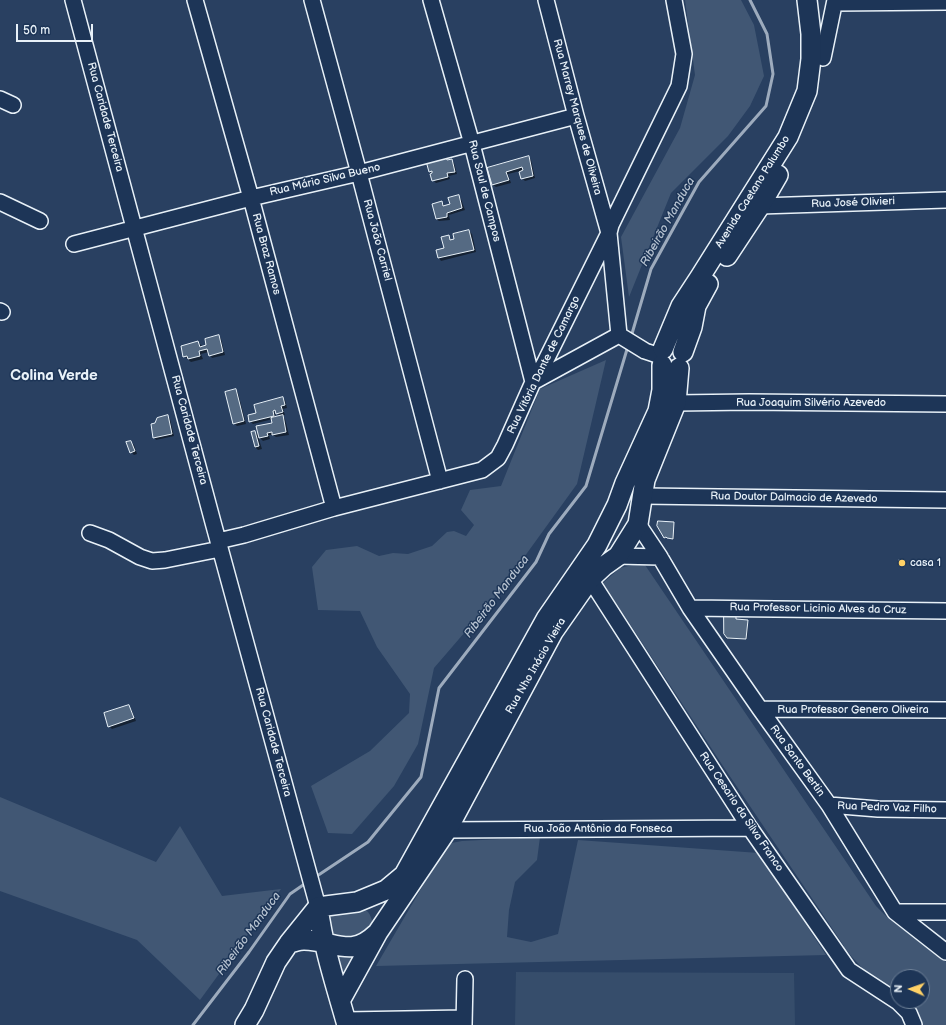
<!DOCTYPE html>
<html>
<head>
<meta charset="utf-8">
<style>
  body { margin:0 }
  #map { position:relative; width:946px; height:1025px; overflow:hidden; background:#294061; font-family:"Balsamiq Sans",sans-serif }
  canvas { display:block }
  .north { position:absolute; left:890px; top:969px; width:40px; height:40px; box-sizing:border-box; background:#1d3557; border:1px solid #6e8097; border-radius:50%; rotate:272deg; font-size:11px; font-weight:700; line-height:16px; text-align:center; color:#e8f1f8 }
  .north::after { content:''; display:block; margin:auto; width:14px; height:18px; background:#ffd166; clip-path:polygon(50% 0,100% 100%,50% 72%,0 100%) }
  .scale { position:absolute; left:16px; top:24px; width:77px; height:18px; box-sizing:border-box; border:2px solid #e8f1f8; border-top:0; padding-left:5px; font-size:12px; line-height:14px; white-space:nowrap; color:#e8f1f8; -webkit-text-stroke:3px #1d3557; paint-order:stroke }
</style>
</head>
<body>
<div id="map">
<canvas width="946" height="1025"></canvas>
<div class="north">N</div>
<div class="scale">50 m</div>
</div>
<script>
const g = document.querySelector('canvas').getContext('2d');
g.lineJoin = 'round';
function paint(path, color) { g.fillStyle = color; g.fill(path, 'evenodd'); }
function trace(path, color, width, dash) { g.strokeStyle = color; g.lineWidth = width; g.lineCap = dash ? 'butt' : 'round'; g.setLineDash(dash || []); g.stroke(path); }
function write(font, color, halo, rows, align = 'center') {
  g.font = font + ' "Balsamiq Sans",sans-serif'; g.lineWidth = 3; g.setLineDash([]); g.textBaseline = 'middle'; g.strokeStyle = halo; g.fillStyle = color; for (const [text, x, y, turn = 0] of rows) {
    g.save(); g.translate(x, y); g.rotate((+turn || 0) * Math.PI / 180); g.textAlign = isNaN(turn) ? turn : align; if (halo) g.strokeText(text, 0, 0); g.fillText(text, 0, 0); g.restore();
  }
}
const built = new Path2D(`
  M516 972 794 973 795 1025H515Z`);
const green = new Path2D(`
  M685 0H741L754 25 764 76 750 106 728 136 671 193 629 297 621 237 680 128 695 75Z
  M606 360 577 484 496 596 434 668 418 744 394 786 352 834 328 833 311 786 370 751 409 713 410 694 377 647 360 611 318 610 312 567 326 550 357 546 379 556 393 553 408 554 432 546 447 532 454 531 466 536 474 525 461 510 470 490 501 486 540 389Z
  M633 565H645L876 906 888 918 946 962V1025H923L908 1001H922V977H898V993L869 975 852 957 848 952 843 948 844 946 723 766 603 583 620 568Z
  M0 797 156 862 180 826 222 896 281 889 200 1000 137 940 0 891Z
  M540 837 537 860 515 882 509 910 507 937 531 942 558 934 578 840 759 853 826 955 376 966 446 846 451 843 462 841Z
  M359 906C369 911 370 913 373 924L364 937 332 938 327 916 331 912Z
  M364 948 341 984 336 954Z`);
const shadow = new Path2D(`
  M446 157 448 160H451L454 163 457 174 449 176 450 179 436 183 433 180 432 174 430 172Z
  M528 157 531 160 535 178 525 181 522 178 520 171 508 174 511 183 496 187 493 185 488 168Z
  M458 196 461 199 465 210 449 215 450 220 439 221 436 219 442 202 445 206 451 205Z
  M469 231 472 234 476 252 441 261 439 258 445 248 448 237 452 241Z
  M219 336 221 339 225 355 212 358 210 355 209 352 201 354 203 359 191 362 184 356 198 342 201 345 202 347 207 346Z
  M236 390 238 393 246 424 237 426 234 423Z
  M282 398 285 400 287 408 283 409 285 415 282 416 285 419 289 435 276 437 273 435H269L270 439 263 441 258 436 262 449 258 450 255 447V432L259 436 273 423V419L253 424 250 421 258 414ZM274 411 281 417 276 418Z
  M167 416 170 419 174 436 156 440 154 437Z
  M131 442 134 445 137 454 134 455 131 452Z
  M673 523 674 524V539H669L668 538H666L665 537Z
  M735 616 736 618V620L747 621 748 622 747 639H729L728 638Z
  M128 706 131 709 136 721 112 729 109 726Z`);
const stream = new Path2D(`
  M631 337 651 269 699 182 766 106 773 74 767 34 750 0
  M314 878 368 842 421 777 439 688 536 562 549 534 586 486 628 346
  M193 1025 249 952 290 894 306 883`);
const building = new Path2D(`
  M446 156 447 160 452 159 455 172 447 173 448 177 432 181 430 174 432 173V171L429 172 426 161Z
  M529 156 533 176 521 179 519 172 523 170 522 167 506 172 509 180 492 185 487 168Z
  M459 195 462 208 447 213V217L436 219 432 204 442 201 443 206 450 204 448 198Z
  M469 230 474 250 438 258 436 250 444 248 441 237 449 235 450 240 454 239 453 234Z
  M219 335 223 352 209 356 207 349 199 351 200 356 188 359 187 356 183 357 181 346 198 341 200 347 206 345 205 339Z
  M236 389 244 421 233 424 225 392Z
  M283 397 285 405 281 406 283 412 276 414 275 410 273 411 274 416 249 422 248 415 256 413 254 405Z
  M168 415 172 434 153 438 151 424 155 423 157 418Z
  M283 415 286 432 272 435V432L267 433 268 436 259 438 256 426 272 423 271 418Z
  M255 431 259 446 255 447 251 432Z
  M131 441 135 451 130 453 126 442Z
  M658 521 674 522 673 539 667 538 666 537 664 538 657 526Z
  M899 560H904V565H899Z
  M724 615H736V619L748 620 746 639 727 638 724 634Z
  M129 705 134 718 108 727 104 713Z`);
const minor = new Path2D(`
  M73 0 214 526 318 907
  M195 0 251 198 334 508
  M312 0 359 173 440 481
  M431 0 472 144 533 382 619 335
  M546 0 576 116 609 233 619 335
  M835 3 946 2
  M823 58 835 0
  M0 99 13 105
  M0 202 40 221
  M760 206 946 200
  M74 244 251 198 359 173 576 116
  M0 311 2 312
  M619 335 645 351 660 356
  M676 403 749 402 946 404
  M643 496 946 500
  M638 524 660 557 690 608 760 709 829 805 895 912 946 952
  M90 533 109 540 140 557 152 561 165 560 220 549
  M218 541 244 535 334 508 482 470 498 458 505 445 533 382 543 366 609 233 611 225 679 86 684 54 674 0
  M618 556 660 557
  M590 579 750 828 849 970 898 1002 909 1013 914 1025
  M690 608 946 611
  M760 709 946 710
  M829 805 878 809 946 810
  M447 830 750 828
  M895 912H946
  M346 1020 464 1018
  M464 1025 465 979`);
const major = new Path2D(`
  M727 256 760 206 778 175
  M663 349 681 306 700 277 788 137 807 91 811 59V34L807 0
  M683 352 692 327 696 306 708 284
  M318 907C323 947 336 986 347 1025
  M289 943C294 942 299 940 304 940 334 940 350 959 376 934
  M340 1001 378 932 447 830 553 632 590 579 604 566 618 556 638 524 645 480 676 403 679 368
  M245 1025 254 1010 276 962 289 943 318 907 357 902 386 890 404 875 546 619 597 545 617 505 625 483 658 411 662 390V365`);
const markers = [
  [902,563,4,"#ffd166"]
];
const streetNames = [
  ["Rua Caridade Terceira",105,117,75],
  ["Rua Marrey Marques de Oliveira",577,117,75],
  ["Rua Mário Silva Bueno",325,180,-13],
  ["Rua Saul de Campos",484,191,76],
  ["Avenida Caetano Palumbo",753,192,-58],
  ["Rua José Olivieri",853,203,-2],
  ["Rua João Carriel",377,240,75],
  ["Rua Braz Ramos",266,254,75],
  ["Rua Vitória Dante de Camargo",544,365,-64],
  ["Rua Joaquim Silvério Azevedo",811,403],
  ["Rua Caridade Terceira",189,430,75],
  ["Rua Doutor Dalmacio de Azevedo",794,498,1],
  ["Rua Professor Licinio Alves da Cruz",818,609,1],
  ["Rua Nho Inácio Vieira",536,666,-60],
  ["Rua Professor Genero Oliveira",853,710],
  ["Rua Caridade Terceira",273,742,75],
  ["Rua Santo Bertin",797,761,54],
  ["Rua Pedro Vaz Filho",887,808,2],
  ["Rua Cesario da Silva Franco",741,812,56],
  ["Rua João Antônio da Fonseca",598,829]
];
const poiNames = [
  ["casa 1",910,563]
];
const waterNames = [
  ["Ribeirão Manduca",668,222,-61],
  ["Ribeirão Manduca",497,597,-53],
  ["Ribeirão Manduca",249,934,-54]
];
const districtNames = [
  ["Colina Verde",54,376]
];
paint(built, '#364d6b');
paint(green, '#415774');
paint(shadow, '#0007');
trace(stream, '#9dabbd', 3);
paint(building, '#556a83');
trace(building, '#e8f1f8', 1);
trace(minor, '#e8f1f8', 18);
trace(major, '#e8f1f8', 22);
trace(minor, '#1d3557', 15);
trace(major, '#1d3557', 19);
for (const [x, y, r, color] of markers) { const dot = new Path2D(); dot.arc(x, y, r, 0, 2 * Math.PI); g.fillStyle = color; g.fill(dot); trace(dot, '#1d3557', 1.5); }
write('11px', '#e8f1f8', '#1d3557', streetNames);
write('11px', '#e8f1f8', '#1d3557', poiNames, 'left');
write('italic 12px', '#b6c2d0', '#1d3557', waterNames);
write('bold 15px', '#e8f1f8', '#1d3557', districtNames);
</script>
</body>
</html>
